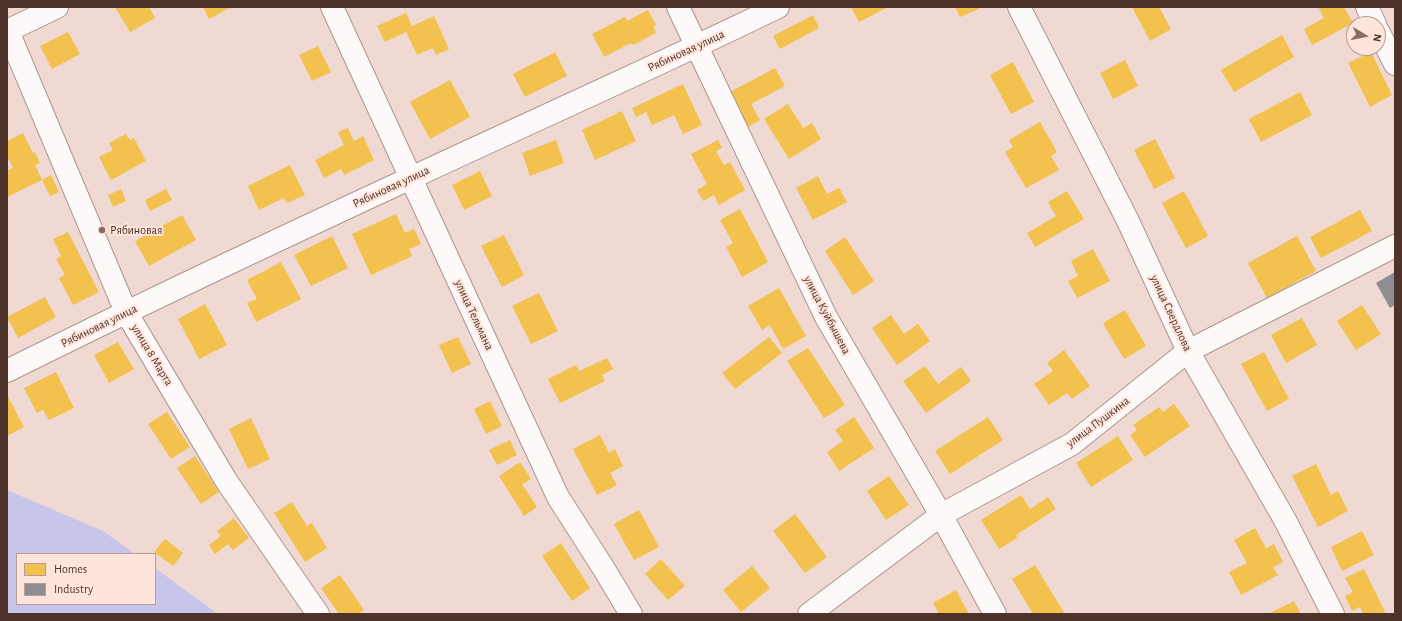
<!DOCTYPE html>
<html>
<head>
<meta charset="utf-8">
<style>
  body { margin:0 }
  #map { position:relative; width:1402px; height:621px; overflow:hidden; background:#efd9d2; font-family:"Alegreya Sans",sans-serif }
  canvas { display:block }
  .frame { position:absolute; inset:0; border:8px solid #4d332a; pointer-events:none }
  .legend { position:absolute; left:16px; top:553px; width:140px; height:52px; box-sizing:border-box; background:#ffe4db; border:1px solid #b89d94; margin:0; padding:5px 7px; list-style:none; font-size:12px; color:#4d332a }
  .legend li { display:flex; align-items:center; gap:8px; height:20px }
  .legend b { width:20px; border:1px solid #b89d94 }
  .north { position:absolute; left:1346px; top:16px; width:40px; height:40px; box-sizing:border-box; background:#ffe4db; border:1px solid #b89d94; border-radius:50%; rotate:100deg; font-size:11px; font-weight:700; line-height:16px; text-align:center; color:#4d332a }
  .north::after { content:''; display:block; margin:auto; width:14px; height:18px; background:#866d65; clip-path:polygon(50% 0,100% 100%,50% 72%,0 100%) }
</style>
</head>
<body>
<div id="map">
<canvas width="1402" height="621"></canvas>
<div class="frame"></div>
<ul class="legend">
<li><b style="height:11px;background:#f2c14e"></b>Homes</li>
<li><b style="height:11px;background:#8d8d92"></b>Industry</li>
</ul>
<div class="north">N</div>
</div>
<script>
const g = document.querySelector('canvas').getContext('2d');
g.lineJoin = 'round';
function paint(path, color) { g.fillStyle = color; g.fill(path, 'evenodd'); }
function trace(path, color, width, dash) { g.strokeStyle = color; g.lineWidth = width; g.lineCap = dash ? 'butt' : 'round'; g.setLineDash(dash || []); g.stroke(path); }
function write(font, color, halo, rows, align = 'center') {
  g.font = font + ' "Alegreya Sans",sans-serif'; g.lineWidth = 4; g.setLineDash([]); g.textBaseline = 'middle'; g.strokeStyle = halo; g.fillStyle = color; for (const [text, x, y, turn = 0] of rows) {
    g.save(); g.translate(x, y); g.rotate((+turn || 0) * Math.PI / 180); g.textAlign = isNaN(turn) ? turn : align; if (halo) g.strokeText(text, 0, 0); g.fillText(text, 0, 0); g.restore();
  }
}
const water = new Path2D(`
  M7 490 103 531 135 554H17V604H155V568L218 614H7Z`);
const homes = new Path2D(`
  M115 7H149L155 18 130 32Z
  M203 7H231L209 19Z
  M851 7H888L859 22Z
  M955 7H978L979 9 960 17Z
  M1132 7H1159L1171 29 1150 41Z
  M1318 7H1344L1353 23 1312 45 1304 29 1324 18Z
  M648 10 656 25 653 26 656 33 633 45 631 43 604 57 592 34 625 17 627 21Z
  M406 13 412 26 434 16 449 49 436 55 433 48 417 55 406 32 385 42 377 26Z
  M813 15 819 28 780 49 773 36Z
  M68 32 80 54 52 69 40 46Z
  M1282 35 1294 57 1234 92 1221 70Z
  M318 46 331 72 312 81 299 55Z
  M555 52 567 76 525 97 513 74Z
  M1371 52 1392 95 1370 107 1348 63Z
  M1125 60 1138 86 1113 99 1100 73Z
  M1013 62 1034 102 1011 114 990 75Z
  M775 68 785 86 751 104 760 120 748 127 730 92Z
  M450 80 470 117 430 139 410 102Z
  M683 84 702 125 683 134 674 115 652 125 646 112 636 117 632 108Z
  M1300 92 1312 115 1261 142 1249 119Z
  M788 104 803 128 812 123 821 139 789 159 764 119Z
  M622 111 636 141 595 160 582 130Z
  M1040 122 1057 152 1051 156 1059 170 1026 188 1005 152 1013 147 1009 140Z
  M348 128 354 141 363 136 374 160 344 175 341 169 324 178 315 160 344 145 338 132Z
  M23 133 33 153 35 152 40 163 35 165 42 180 7 197V171L13 168 7 156V141Z
  M126 134 130 140 134 138 146 161 111 180 99 157 113 150 109 143Z
  M1155 139 1175 178 1154 189 1134 150Z
  M556 140 564 163 530 176 522 153Z
  M718 140 722 148 716 151 724 165 730 162 745 190 719 205 714 195 703 201 697 190 707 184 691 154Z
  M290 165 305 195 287 203 284 198 259 210 248 186Z
  M480 171 492 196 464 210 452 185Z
  M51 175 59 192 50 196 42 180Z
  M818 176 827 194 839 188 847 202 813 220 796 188Z
  M121 189 126 201 113 207 108 195Z
  M166 189 172 200 150 211 145 200Z
  M1067 191 1084 219 1035 247 1027 233 1056 216 1048 202Z
  M1184 191 1208 236 1186 248 1162 203Z
  M740 209 768 262 742 277 726 247 733 243 720 220Z
  M1360 210 1372 231 1321 258 1310 237Z
  M396 214 405 233 414 229 421 244 409 249 412 256 371 275 352 234Z
  M182 215 196 240 149 266 135 241Z
  M68 232 99 292 73 305 59 278 65 275 56 259 61 256 53 239Z
  M504 235 524 275 502 287 481 246Z
  M332 236 348 268 311 286 294 255Z
  M1297 236 1316 271 1267 298 1248 263Z
  M845 237 874 281 853 295 825 251Z
  M1093 249 1110 281 1077 298 1068 281 1078 276 1071 261Z
  M281 262 301 299 256 322 247 303 257 299 247 280Z
  M779 288 806 336 783 349 770 325 762 330 748 306Z
  M539 293 558 331 531 344 512 306Z
  M45 297 56 317 18 338 7 317Z
  M205 304 227 345 199 359 178 319Z
  M1362 305 1381 334 1356 350 1337 321Z
  M1125 310 1146 346 1124 359 1103 323Z
  M891 315 904 334 918 324 930 341 897 365 872 328Z
  M1302 318 1317 345 1286 363 1271 335Z
  M458 337 471 364 452 373 439 345Z
  M769 337 782 353 735 389 722 373Z
  M118 342 134 369 109 383 94 355Z
  M808 348 845 405 824 418 787 361Z
  M1064 350 1090 386 1072 399 1067 393 1049 405 1034 384 1053 371 1047 363Z
  M1264 352 1289 399 1267 411 1241 364Z
  M607 358 613 369 602 375 605 381 560 403 548 379 576 365 579 371Z
  M925 366 938 384 961 367 971 381 926 413 903 381Z
  M56 372 74 408 49 420 43 410 37 413 24 388Z
  M7 395 24 427 7 436Z
  M490 401 502 426 486 434 474 409Z
  M1174 404 1190 426 1145 457 1130 435 1137 430 1133 425 1159 407 1163 412Z
  M167 412 190 447 171 459 148 424Z
  M854 417 874 448 839 471 827 452 843 441 835 430Z
  M988 417 1003 440 950 474 935 451Z
  M251 418 270 459 248 469 229 429Z
  M600 435 609 453 615 449 623 466 610 473 617 485 597 495 573 449Z
  M1118 436 1133 460 1091 487 1076 463Z
  M510 440 517 455 497 465 489 450Z
  M195 456 219 492 201 504 177 468Z
  M520 462 531 479 522 484 537 507 524 516 499 476Z
  M1316 464 1331 495 1338 491 1348 511 1318 527 1292 476Z
  M889 476 909 505 886 520 867 491Z
  M1021 495 1030 509 1048 497 1056 509 1016 535 1017 538 999 549 981 520Z
  M292 502 307 526 312 523 327 548 305 562 274 513Z
  M639 510 659 547 634 560 614 524Z
  M795 514 827 557 805 573 773 531Z
  M234 518 249 538 233 550 228 544 215 554 209 545 221 536 217 531Z
  M1255 528 1266 548 1274 544 1283 562 1273 567 1278 575 1241 595 1229 572 1247 563 1234 540Z
  M1362 531 1374 555 1342 571 1331 547Z
  M165 539 183 553 173 566 154 552Z
  M561 543 590 588 572 601 542 556Z
  M661 559 685 586 668 600 645 574Z
  M1035 565 1065 614H1033L1012 579Z
  M752 566 770 588 741 612 723 590Z
  M1364 569 1385 612 1382 614H1363L1360 607 1352 611 1345 596 1353 592 1345 578Z
  M340 575 364 610 358 614H339L321 588Z
  M956 590 969 614H939L933 603Z
  M1294 601 1301 614H1268Z`);
const industry = new Path2D(`
  M1395 272V305L1390 308 1376 283Z`);
const minor = new Path2D(`
  M332 7 558 497 604 569 631 614
  M678 7 826 317 941 515 995 614
  M1019 7 1128 221 1188 351 1285 520 1333 614
  M1367 7 1375 24
  M7 29 126 312 227 482 318 614
  M7 31 57 7
  M1378 31 1395 64
  M7 371C141 304 277 240 413 177 535 120 657 66 778 7
  M809 614 941 515 1072 444 1188 351 1395 246`);
const markers = [
  [102,230,4,"#866d65"]
];
const streetNames = [
  ["Рябиновая улица",686,51,-25],
  ["Рябиновая улица",391,187,-25],
  ["улица Свердлова",1171,313,65],
  ["улица Тельмана",474,315,65],
  ["улица Куйбышева",827,315,62],
  ["Рябиновая улица",99,326,-26],
  ["улица 8 Марта",152,355,59],
  ["улица Пушкина",1098,422,-37]
];
const poiNames = [
  ["Рябиновая",110,230]
];
paint(water, '#c8c5eb');
paint(homes, '#f2c14e');
paint(industry, '#8d8d92');
trace(minor, '#ab968f', 24);
trace(minor, '#fdf9f8', 22);
for (const [x, y, r, color] of markers) { const dot = new Path2D(); dot.arc(x, y, r, 0, 2 * Math.PI); g.fillStyle = color; g.fill(dot); trace(dot, '#ffe4db', 1.5); }
write('12px', '#4d332a', '#ffe4db', streetNames);
write('12px', '#4d332a', '#ffe4db', poiNames, 'left');
</script>
</body>
</html>
